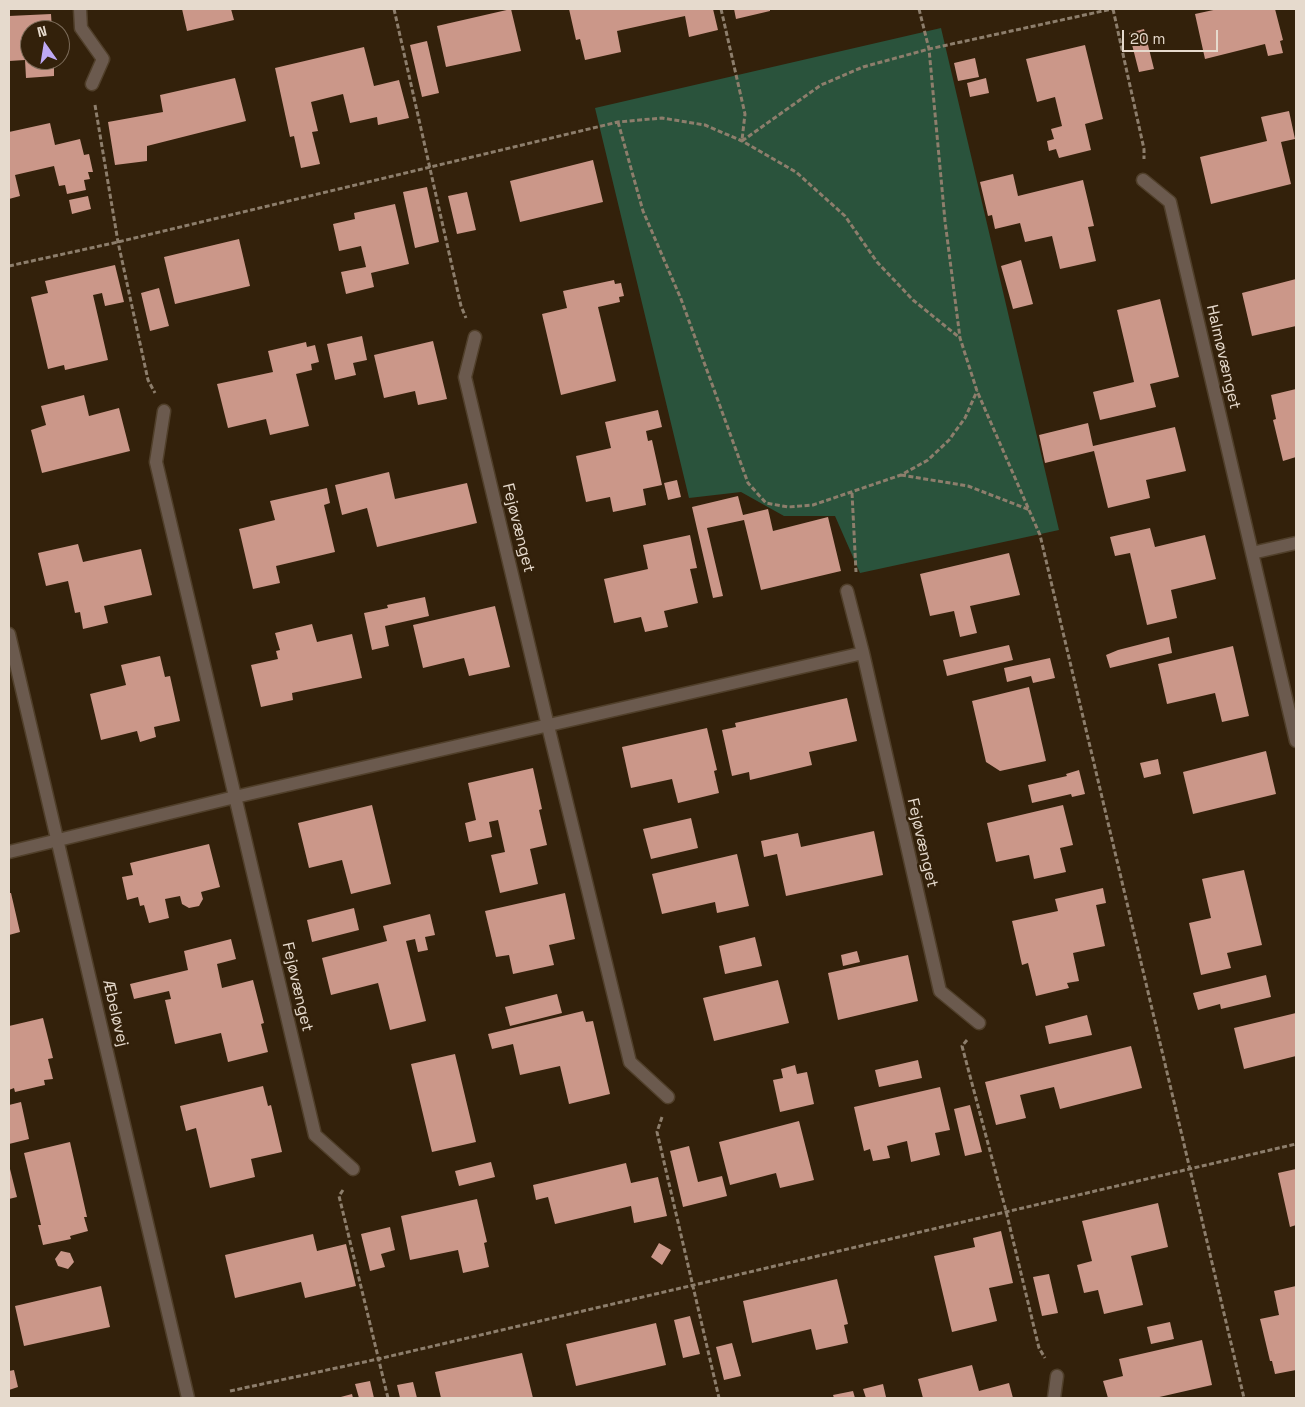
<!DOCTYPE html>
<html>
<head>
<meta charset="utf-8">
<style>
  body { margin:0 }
  #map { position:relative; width:1305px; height:1407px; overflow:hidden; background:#33210b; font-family:"Space Grotesk",sans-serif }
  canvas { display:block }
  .frame { position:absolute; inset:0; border:10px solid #e6dacd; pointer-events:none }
  .north { position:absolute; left:20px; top:20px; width:50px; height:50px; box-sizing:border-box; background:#33210b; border:1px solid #7b6b59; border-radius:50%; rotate:347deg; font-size:14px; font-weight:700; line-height:20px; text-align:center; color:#e6dacd }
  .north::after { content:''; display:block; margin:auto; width:18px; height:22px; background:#bea9f5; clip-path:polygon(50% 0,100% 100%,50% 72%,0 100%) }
  .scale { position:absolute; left:1122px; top:30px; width:96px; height:22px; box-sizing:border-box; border:2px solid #e6dacd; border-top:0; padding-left:6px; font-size:15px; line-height:18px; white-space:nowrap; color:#e6dacd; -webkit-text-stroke:4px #33210b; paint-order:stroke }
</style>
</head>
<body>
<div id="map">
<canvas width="1305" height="1407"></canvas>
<div class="frame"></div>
<div class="north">N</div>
<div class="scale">20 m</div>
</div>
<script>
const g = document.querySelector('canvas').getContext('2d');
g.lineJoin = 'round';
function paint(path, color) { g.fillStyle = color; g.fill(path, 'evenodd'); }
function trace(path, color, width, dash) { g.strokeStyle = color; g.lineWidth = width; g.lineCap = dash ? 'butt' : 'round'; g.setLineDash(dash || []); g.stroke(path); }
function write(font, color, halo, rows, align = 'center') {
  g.font = font + ' "Space Grotesk",sans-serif'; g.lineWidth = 5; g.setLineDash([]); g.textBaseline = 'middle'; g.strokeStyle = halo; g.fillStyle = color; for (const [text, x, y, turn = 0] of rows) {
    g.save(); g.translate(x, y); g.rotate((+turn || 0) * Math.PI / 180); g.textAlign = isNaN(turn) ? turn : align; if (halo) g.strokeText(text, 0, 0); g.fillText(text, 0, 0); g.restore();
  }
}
const green = new Path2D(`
  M941 28 1059 530 860 573 835 516H784L741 492 689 498 595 108Z`);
const building = new Path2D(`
  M182 9H231L234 20 187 31Z
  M511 9 521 51 446 67 437 26Z
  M569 9H713L718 30 689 37 685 16 617 31 621 52 585 60 580 39 576 40Z
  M734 9H770V11L736 19Z
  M1218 9H1275L1283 40 1280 41 1283 53 1268 56 1265 44 1205 59 1195 14Z
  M51 14 52 30H30V60H54V76L26 78 25 60 9 61V16Z
  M1144 29 1154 69 1139 72 1129 33Z
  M427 41 439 93 422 97 410 45Z
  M1085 45 1103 119 1085 124 1091 150 1059 158 1056 149 1049 151 1047 141 1054 139 1051 129 1062 126 1055 97 1037 102 1026 59Z
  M364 47 374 86 399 80 409 118 378 125 377 117 350 123 343 94 311 102 318 131 312 132 320 164 301 168 294 136 290 137 275 68Z
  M975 58 979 77 958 81 954 63Z
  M235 78 246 121 147 146V161L115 165 108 122 163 112 160 95Z
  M986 78 989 93 970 97 967 83Z
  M1289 111 1295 139 1281 142 1291 184 1211 204 1200 157 1267 141 1261 117Z
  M50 123 55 145 80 139 84 155 89 154 93 172H88L90 179 84 180 86 190 67 194 65 185 59 186 54 166 15 175 20 196 9 199V132Z
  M593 160 603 202 520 222 510 181Z
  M1013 174 1018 196 1083 180 1094 226 1088 227 1096 261 1060 269 1052 236 1025 242 1020 223 995 229 992 215 988 216 980 182Z
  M427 187 439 242 415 248 403 192Z
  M467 192 476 230 457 234 448 196Z
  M88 196 91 209 72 214 69 200Z
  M395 204 409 264 371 273 374 287 346 294 341 272 366 267 361 246 339 251 333 224 355 219 354 213Z
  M239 239 250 286 175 304 164 257Z
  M1021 260 1033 304 1013 309 1001 266Z
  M115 265 124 302 105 306 102 293 93 295 108 360 65 370 64 365 48 369 31 297 48 293 45 281Z
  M1296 279V326L1252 336 1242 293Z
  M614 280 615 284 621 283 624 296 619 297 620 302 598 307 616 381 561 395 542 314 567 308 563 291Z
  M159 288 169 326 150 331 141 293Z
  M1160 299 1179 377 1150 384 1156 407 1100 420 1093 392 1134 382 1117 310Z
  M362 336 367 360 353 363 356 375 335 380 327 344Z
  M433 341 447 399 418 405 415 391 384 398 374 355Z
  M306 342 307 347 315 345 319 362 311 364 312 370 296 374 309 426 270 435 266 419 228 428 217 384 273 372 268 351Z
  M1296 389V457L1283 461 1273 420 1276 419 1271 395Z
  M84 395 89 416 119 408 130 451 42 473 31 430 46 425 41 406Z
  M658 410 662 427 646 431 648 441 652 440 662 485 643 489 646 505 613 512 610 497 586 502 576 456 611 448 605 422Z
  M1088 423 1093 446 1175 427 1186 471 1146 480 1150 498 1108 508 1094 451 1045 463 1039 435Z
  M389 472 395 499 467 483 477 523 377 547 367 508 342 515 335 485Z
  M677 480 681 497 668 500 664 483Z
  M327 488 330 503 324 505 335 552 276 566 280 583 253 589 239 529 275 520 270 501Z
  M738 496 743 515 768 509 773 531 828 517 841 571 761 590 744 520 707 528 723 596 713 598 692 507Z
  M1150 528 1155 547 1205 535 1216 579 1171 590 1177 618 1147 625 1130 553 1115 556 1110 537Z
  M690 535 697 568 690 569 698 603 664 611 668 627 645 632 641 617 614 623 604 579 648 569 643 545Z
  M78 544 83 562 141 549 152 595 104 606 108 623 83 629 80 612 75 613 68 581 46 586 38 553Z
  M1009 553 1020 595 970 606 977 633 960 637 954 611 930 616 920 574Z
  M425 597 429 616 385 626 389 646 372 650 364 613 388 608 387 605Z
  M495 606 510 667 469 676 464 658 423 668 413 625Z
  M312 624 317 642 352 634 362 678 292 693 293 700 261 707 251 665 278 659 276 651 280 650 275 633Z
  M1169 637 1172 653 1110 668 1106 655 1118 650Z
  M1009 645 1013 660 947 676 943 660Z
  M1233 646 1249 716 1222 722 1215 693 1167 704 1158 664Z
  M160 656 165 677 170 676 180 721 154 727 156 737 140 742 137 731 101 740 90 694 126 685 121 665Z
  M1050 658 1055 678 1033 683 1031 676 1007 682 1004 668Z
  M1029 687 1046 761 1000 771 986 762 972 701Z
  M847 698 857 741 809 752 812 765 750 780 749 772 732 776 722 730 736 727 735 723Z
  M707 728 717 770 714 771 719 793 678 803 672 779 631 788 622 747Z
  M1266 751 1276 794 1193 814 1183 772Z
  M1158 759 1161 774 1144 778 1140 763Z
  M533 768 542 809 539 810 547 845 530 849 538 884 500 893 491 855 505 852 498 820 489 822 492 837 469 842 465 823 476 820 468 783Z
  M1079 770 1085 794 1072 797 1071 794 1032 803 1028 785 1067 776 1066 774Z
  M372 805 391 884 351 894 342 860 309 868 298 823Z
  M1063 805 1073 845 1060 848 1066 872 1034 879 1029 855 996 862 987 823Z
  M691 818 698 848 651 859 643 829Z
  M874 831 883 875 786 896 777 854 764 857 761 841 798 833 801 847Z
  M209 844 220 887 201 892 203 899 199 906 189 908 182 904 180 896 165 899 169 918 149 923 144 905 140 906 138 897 127 900 122 877 133 875 130 863Z
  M737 854 749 906 717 913 715 902 662 914 652 874Z
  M1244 870 1262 945 1227 953 1231 968 1201 975 1189 923 1211 918 1202 879Z
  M1103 888 1106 903 1096 905 1105 946 1073 953 1079 981 1067 983 1069 988 1036 996 1028 963 1022 965 1012 921 1058 911 1055 899Z
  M9 893H11L20 932 9 935Z
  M565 893 575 939 549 945 554 965 513 974 509 955 496 957 485 911Z
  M354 908 359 930 312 942 307 920Z
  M430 914 435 935 425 937 428 950 418 952 415 939 406 941 426 1021 390 1030 378 983 331 995 322 958 387 941 383 926Z
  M755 937 762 966 725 974 719 946Z
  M231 939 236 959 217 964 222 988 253 980 264 1023 261 1024 268 1052 228 1062 221 1033 175 1044 165 1000 171 999 169 991 134 999 130 984 188 970 184 951Z
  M857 951 860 962 843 966 841 955Z
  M908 955 918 1001 838 1020 828 973Z
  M1266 975 1271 997 1221 1009 1220 1004 1198 1010 1193 993Z
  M778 980 789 1023 714 1041 703 998Z
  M557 994 562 1013 510 1026 505 1007Z
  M583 1011 586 1022 593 1021 610 1094 569 1104 560 1066 520 1075 513 1044 492 1049 488 1034Z
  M1296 1013V1056L1244 1069 1234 1028Z
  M1087 1015 1092 1035 1049 1044 1045 1026Z
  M43 1018 53 1058 48 1059 53 1079 44 1080 45 1085 15 1092 14 1088 9 1090V1026Z
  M1131 1046 1142 1088 1060 1109 1054 1087 1020 1095 1026 1118 996 1125 985 1082Z
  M455 1054 476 1142 432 1152 411 1064Z
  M918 1060 922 1078 879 1087 875 1070Z
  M795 1065 797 1074 807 1072 814 1104 780 1112 773 1080 783 1078 781 1069Z
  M263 1086 268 1106 271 1105 282 1152 251 1159 255 1177 210 1188 196 1128 186 1131 180 1106Z
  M940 1087 950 1130 935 1133 940 1155 911 1162 907 1141 887 1146 890 1158 873 1161 870 1149 864 1151 854 1107Z
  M21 1102 29 1139 9 1144V1105Z
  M970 1105 982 1152 965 1156 954 1109Z
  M799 1121 814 1180 780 1188 776 1173 730 1185 719 1142Z
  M70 1142 87 1217H84L88 1231 70 1236 71 1239 43 1245 38 1225H41L24 1153Z
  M689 1146 698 1182 722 1176 727 1196 683 1207 670 1151Z
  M491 1162 495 1177 459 1186 455 1171Z
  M626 1163 631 1183 658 1177 667 1216 634 1223 631 1206 555 1224 548 1197 536 1200 533 1185Z
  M9 1165 17 1197 9 1199Z
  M1296 1169V1225L1290 1227 1278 1173Z
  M477 1199 487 1242 484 1243 489 1267 463 1273 458 1250 410 1260 401 1216Z
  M1158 1203 1168 1247 1131 1256 1143 1305 1104 1314 1098 1290 1084 1293 1077 1265 1092 1261 1082 1221Z
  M390 1227 395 1250 381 1254 385 1267 370 1271 361 1234Z
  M1001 1231 1013 1283 989 1288 997 1321 952 1332 934 1256 975 1247 973 1238Z
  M313 1234 317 1251 346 1244 356 1286 305 1298 301 1282 235 1298 225 1255Z
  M659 1243 671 1250 662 1265 651 1257Z
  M61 1251 70 1253 74 1262 68 1269 58 1266 55 1259Z
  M1049 1274 1058 1313 1042 1316 1033 1277Z
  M837 1279 848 1324 844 1325 848 1343 816 1350 811 1329 752 1343 743 1301Z
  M101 1286 110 1327 24 1346 15 1306Z
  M1296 1286V1370L1275 1374 1272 1361H1270L1260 1319 1279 1315 1274 1291Z
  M690 1316 700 1354 683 1358 674 1320Z
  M1170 1322 1174 1339 1151 1344 1147 1327Z
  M656 1323 666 1365 576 1386 566 1344Z
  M1202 1340 1212 1385 1155 1398H1108L1103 1381 1123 1376 1119 1359Z
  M732 1343 741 1376 724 1380 716 1347Z
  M522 1353 533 1398H441L435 1372Z
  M972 1365 979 1391 1009 1383 1013 1398H923L918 1379Z
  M14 1370 18 1387 9 1390V1371Z
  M370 1381 374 1398H359L355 1384Z
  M413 1382 417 1398H400L397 1385Z
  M883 1384 886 1397 866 1398 863 1389Z
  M853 1391 855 1398H834L833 1395Z
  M352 1394 353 1398H337Z`);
const path = new Path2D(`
  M394 9 461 306 466 318
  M721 9 745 114 742 140
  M919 9 929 49 945 221 960 338 977 391 1040 535 1244 1398
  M1113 9 1144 149V159
  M95 105 118 242 148 380 155 393
  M618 122 643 211 681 299 748 483 766 503 788 507 813 505 901 475 928 460 949 440 965 418 977 391
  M742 141 821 85 863 67 929 49 1112 9
  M9 266 118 242 618 122 662 118 705 125 742 141 796 172 845 216 877 262 913 300 960 338
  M901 475 968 486 1030 510
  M852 493 856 572
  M967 1040 962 1046 1006 1211 1039 1348 1045 1358
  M662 1117 657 1132 719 1398
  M343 1190 339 1196 388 1398
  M230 1391 378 1359 1296 1144`);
const minor = new Path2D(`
  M80 9 81 28 103 59 92 84
  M1143 180 1170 202 1296 741
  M475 337 465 377 548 726 630 1062 668 1097
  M164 411 156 462 315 1135 353 1169
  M1252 553 1296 543
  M847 591 863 653 940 991 979 1023
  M9 634 188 1398
  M9 852 235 797 863 653
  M1054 1398 1057 1376`);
const streetNames = [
  ["Halmøvænget",1223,357,77],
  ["Fejøvænget",518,528,76],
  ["Fejøvænget",922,843,77],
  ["Fejøvænget",297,987,77],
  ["Æbeløvej",115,1013,77]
];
paint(green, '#2a533c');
paint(building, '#cb9789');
trace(minor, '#503f2a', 15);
trace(path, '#8d7e6c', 3, [5, 2.5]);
trace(minor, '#6b5a4e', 12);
write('16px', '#e6dacd', '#33210b', streetNames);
</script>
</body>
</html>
